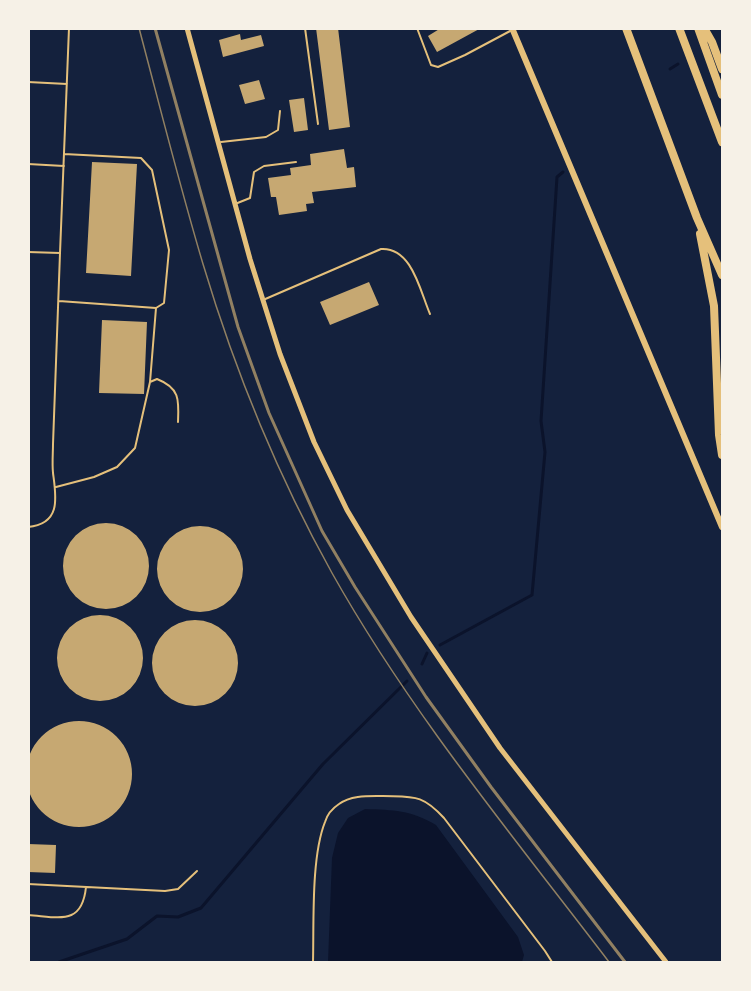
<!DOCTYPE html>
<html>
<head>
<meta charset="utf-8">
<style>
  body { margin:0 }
  #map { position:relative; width:751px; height:991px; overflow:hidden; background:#14213d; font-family:Helvetica,sans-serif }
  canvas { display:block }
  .frame { position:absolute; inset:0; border:30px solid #f6f1e7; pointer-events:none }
</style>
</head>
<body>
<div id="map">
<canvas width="751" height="991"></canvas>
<div class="frame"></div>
</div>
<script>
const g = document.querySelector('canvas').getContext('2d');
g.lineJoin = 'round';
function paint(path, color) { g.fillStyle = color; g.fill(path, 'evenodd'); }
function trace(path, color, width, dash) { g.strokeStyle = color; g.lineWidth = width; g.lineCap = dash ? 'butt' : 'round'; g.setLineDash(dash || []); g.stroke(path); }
const water = new Path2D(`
  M365 809C394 810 410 810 436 825L518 937 524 955 522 962H328L332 858 338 833 348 818Z`);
const stream = new Path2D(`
  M670 69 678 64
  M440 645 532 595 545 452 541 421 557 177 563 172
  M422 664 427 653
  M59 962 127 939 157 916 178 917 201 908 323 764 407 681`);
const building = new Path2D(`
  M316 28H338L350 127 329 130Z
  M441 28H481L437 52 428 36Z
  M240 34 241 40 261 35 264 46 223 57 219 40Z
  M259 80 265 99 245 104 239 85Z
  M304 98 308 130 294 132 289 100Z
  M344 149 347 168 354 167 356 187 312 192 314 203 306 204 307 211 279 215 276 197H271L268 178 291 175 290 168 311 165 310 154Z
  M92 162 137 164 131 276 86 273Z
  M369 282 379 305 330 325 320 302Z
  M102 320 147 322 144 394 99 393Z
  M63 566a43 43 0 1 1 86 0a43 43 0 1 1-86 0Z
  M157 569a43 43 0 1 1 86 0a43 43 0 1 1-86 0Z
  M57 658a43 43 0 1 1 86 0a43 43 0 1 1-86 0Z
  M152 663a43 43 0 1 1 86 0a43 43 0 1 1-86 0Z
  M26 774a53 53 0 1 1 106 0a53 53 0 1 1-106 0Z
  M28 844 56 845 55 873 28 872Z`);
const service = new Path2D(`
  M305 28 318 124
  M417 28 431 65 438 67 465 55 512 30
  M28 82 67 84
  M221 142 266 137 278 130 280 111
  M28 164 64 166
  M235 204 250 198 254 172 264 166 296 162
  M28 252 60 253 69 28
  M263 300 381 249C412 247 420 291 430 314
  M59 301 156 308 164 303 169 250 152 170 141 158 64 154
  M150 382 156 308
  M56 487 94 477 117 467 135 448 150 382 157 379C180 388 179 400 178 422
  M28 527C62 524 56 496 53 473 52 463 53 453 53 444L60 253
  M28 884 165 891 178 889 197 871
  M28 915C59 917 82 926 86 887
  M313 962C314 923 311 857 325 822 327 815 333 808 339 804 351 795 368 796 383 796 414 797 422 794 444 818L545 951 552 962`);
const tertiary = new Path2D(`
  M187 28 250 259 280 354 314 442 347 510 411 617 500 748 666 962`);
const secondary = new Path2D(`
  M512 28 722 527`);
const motorway = new Path2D(`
  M626 28 697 218 722 275
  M679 28 722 142
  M698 28 722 95
  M704 28 712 42 722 69
  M700 234 714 306 719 435 722 455`);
const tram = new Path2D(`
  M139 28C160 107 180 187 203 264 235 371 278 476 332 573 410 712 513 836 609 962`);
const rail = new Path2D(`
  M155 28 238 327 269 413 322 531 355 587 426 697 491 787 625 962`);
paint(water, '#0b132b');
trace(stream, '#0b132b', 3);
paint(building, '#c6a872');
trace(service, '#e5c07b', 2);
trace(tertiary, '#e5c07b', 5);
trace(secondary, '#e5c07b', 6);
trace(motorway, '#e5c07b', 8);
trace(tram, '#918062', 1.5);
trace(rail, '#918062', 3);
</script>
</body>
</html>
